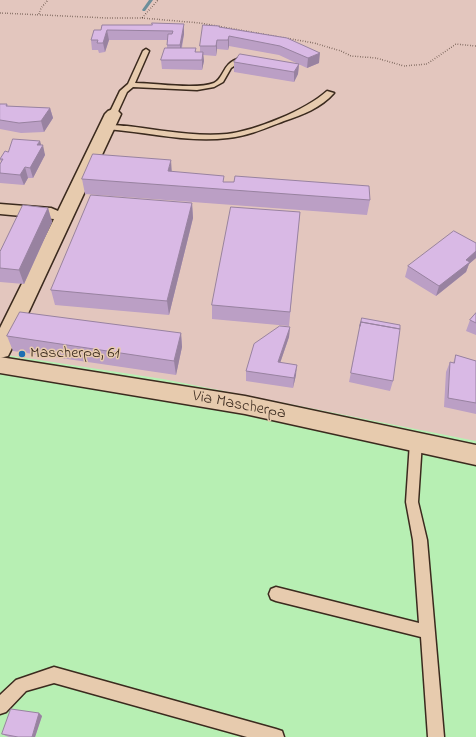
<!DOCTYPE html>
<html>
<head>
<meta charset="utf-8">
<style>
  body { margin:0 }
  canvas { display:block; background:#e3c6be }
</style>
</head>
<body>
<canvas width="476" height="737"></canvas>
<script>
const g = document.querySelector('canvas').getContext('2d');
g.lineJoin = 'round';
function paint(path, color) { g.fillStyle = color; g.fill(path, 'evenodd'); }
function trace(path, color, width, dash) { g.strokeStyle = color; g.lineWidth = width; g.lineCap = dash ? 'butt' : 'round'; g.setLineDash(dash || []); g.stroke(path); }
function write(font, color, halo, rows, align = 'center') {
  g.font = font + ' "Indie Flower",sans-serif'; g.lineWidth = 3; g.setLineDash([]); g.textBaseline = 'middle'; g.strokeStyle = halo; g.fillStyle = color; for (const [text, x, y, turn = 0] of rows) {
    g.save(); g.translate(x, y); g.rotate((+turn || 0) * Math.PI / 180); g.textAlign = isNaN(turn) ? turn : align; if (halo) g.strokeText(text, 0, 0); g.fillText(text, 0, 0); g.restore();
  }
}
const green = new Path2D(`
  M0 354 163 379 476 441V737H0Z`);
const stream = new Path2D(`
  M149 0H153L145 11H143L142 10Z`);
const path = new Path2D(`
  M0 13 107 18H142L158 0
  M39 14 41 8 48 0
  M142 18 200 23 314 43 341 51 351 56 376 58 404 66 427 64 456 44 476 46`);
const lane = new Path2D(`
  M146 49 149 51 135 83C155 83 196 90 214 83 225 77 222 63 240 58L243 60 231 68 223 82 214 87 197 90 133 87 127 92 116 116H110L109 114 120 91 128 84 143 51Z
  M327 91 334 93C321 108 302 115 284 121 266 128 248 136 228 138 188 143 147 132 107 129L103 127C108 123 120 126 127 126 160 130 194 137 227 134 255 131 306 110 327 91Z
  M416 437 420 438 422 442 418 502 427 540 444 737H428L421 637 276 601 271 599 269 594 271 589 276 587 419 623 413 540 406 502 410 442 412 438Z
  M54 667 276 729 282 731 284 737H247L54 683 26 691 6 712 0 714V695L16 680Z`);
const street = new Path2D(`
  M113 109 118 111 121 114 11 350 8 356 0 358V328L54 219 0 214V204L51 208 58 211 105 114 108 111Z`);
const secondary = new Path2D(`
  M0 357 245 396 476 445V465L245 414 0 373Z`);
const wall = new Path2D(`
  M184 24V34L182 48H196V52H200V46L219 27 287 38 319 63 307 68 279 55 229 46 228 50 217 49 216 56 203 55 204 61 202 70 162 69 161 60 167 48V40H109L105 52 99 53 98 50H92L91 40 101 30 152 25Z
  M234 62 299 64 298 74 294 82 234 72Z
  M0 104H7L8 106 50 108 53 118 44 132 21 133 0 129Z
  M41 145 45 155 33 178H28L24 185 0 183V164L1 162 0 159 8 152Z
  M172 172 224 182 370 200 367 215 85 194 82 179Z
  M192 203 193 218 169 315 55 305 51 290Z
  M48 208 52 222 24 284 0 282V252Z
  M300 212 289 326 212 319V305Z
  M476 243V258L469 264 466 272 436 296 405 277 408 266Z
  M476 313V335L466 331 470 320Z
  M362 318 393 381 390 391 349 382Z
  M290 327 289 337 280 363 296 375 293 388 246 381V371Z
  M181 333 182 347 176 375 13 351 7 336Z
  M456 355 476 361V414L444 407 446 372 450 362 453 363Z
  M39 713 42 716 35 737H9L6 736 2 734Z`);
const shadedWall = new Path2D(`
  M184 24V34L180 54V45Z
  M107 30 109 40 105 52 103 43Z
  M229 36V46L228 50V40Z
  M217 40V49L216 56V46Z
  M203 52 204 61 202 70V60Z
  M320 53 319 63 307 68 308 58Z
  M299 64 298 74 294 82V72Z
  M50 108 53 118 44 132 41 121Z
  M40 141 42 147 43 145 45 155 33 178 30 168 37 145Z
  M171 160 172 175 168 171Z
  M25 167 28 178 24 185 20 175Z
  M192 203 193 218 169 315 167 301Z
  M48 208 52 222 24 284 19 270Z
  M476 251V258L469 264 466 272 436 296 439 286 466 260Z
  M290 327 289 337 277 372 278 362Z
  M181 333 182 347 176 375 174 361Z
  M297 365 296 375 293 388 294 378Z
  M39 713 42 716 35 737H32Z`);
const building = new Path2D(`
  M152 23 184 24 180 45H167L168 34H172L173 31 107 30 103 43H97L98 40H91L94 30H101L102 25H152Z
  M203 25 219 26V27L287 38 320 53 308 58 280 46 229 36 228 40H217L216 46H200Z
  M165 48H196L195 52H203L202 60H161Z
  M240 54 299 64 294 72 234 62Z
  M0 104H7L6 106 50 108 41 121 19 123 0 120Z
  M13 139 40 141 37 145H43L30 168 25 167 20 175 0 173V164L3 159H0L5 151 8 152Z
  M93 154 171 160 168 171 224 176 223 182H234L235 176 369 186 370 200 82 179Z
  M91 195 192 203 167 301 51 290Z
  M23 205 48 208 19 270 0 268V252Z
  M231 207 300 212 290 312 212 305Z
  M454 231 476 243V251L466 260 470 262 439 286 408 266Z
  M20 312 181 333 174 361 7 336Z
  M476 313V323L470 320Z
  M362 318 400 325V329L361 322 360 326Z
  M361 322 400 329 393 381 351 373Z
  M280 326 290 327 278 362 297 365 294 378 246 371 254 344Z
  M456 355 476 361V403L448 398 450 362 454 363Z
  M11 709 39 713 32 737H18L2 734Z`);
const markers = [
  [22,354,4,"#1f6fb2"]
];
const poiNames = [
  ["Mascherpa, 61",30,354]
];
const streetNames = [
  ["Via Mascherpa",239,406,11]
];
paint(green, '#b7efb3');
paint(stream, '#6b8e9a');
trace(lane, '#3b2a1e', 3);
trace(street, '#3b2a1e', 3);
trace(secondary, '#3b2a1e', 3);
trace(path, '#3b2a1e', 1.5, [0.5, 2]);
paint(lane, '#e7cbae');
paint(street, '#e7cbae');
paint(secondary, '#e7cbae');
paint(wall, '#bb9fc5');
paint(shadedWall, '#9882a0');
paint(building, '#d9b9e5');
trace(building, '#9882a0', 1);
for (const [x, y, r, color] of markers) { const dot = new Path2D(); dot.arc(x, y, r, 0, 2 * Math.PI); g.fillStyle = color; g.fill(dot); trace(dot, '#e7cbae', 1.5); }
write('16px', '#3b2a1e', '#e7cbae', poiNames, 'left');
write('16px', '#3b2a1e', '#e7cbae', streetNames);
</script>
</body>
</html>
